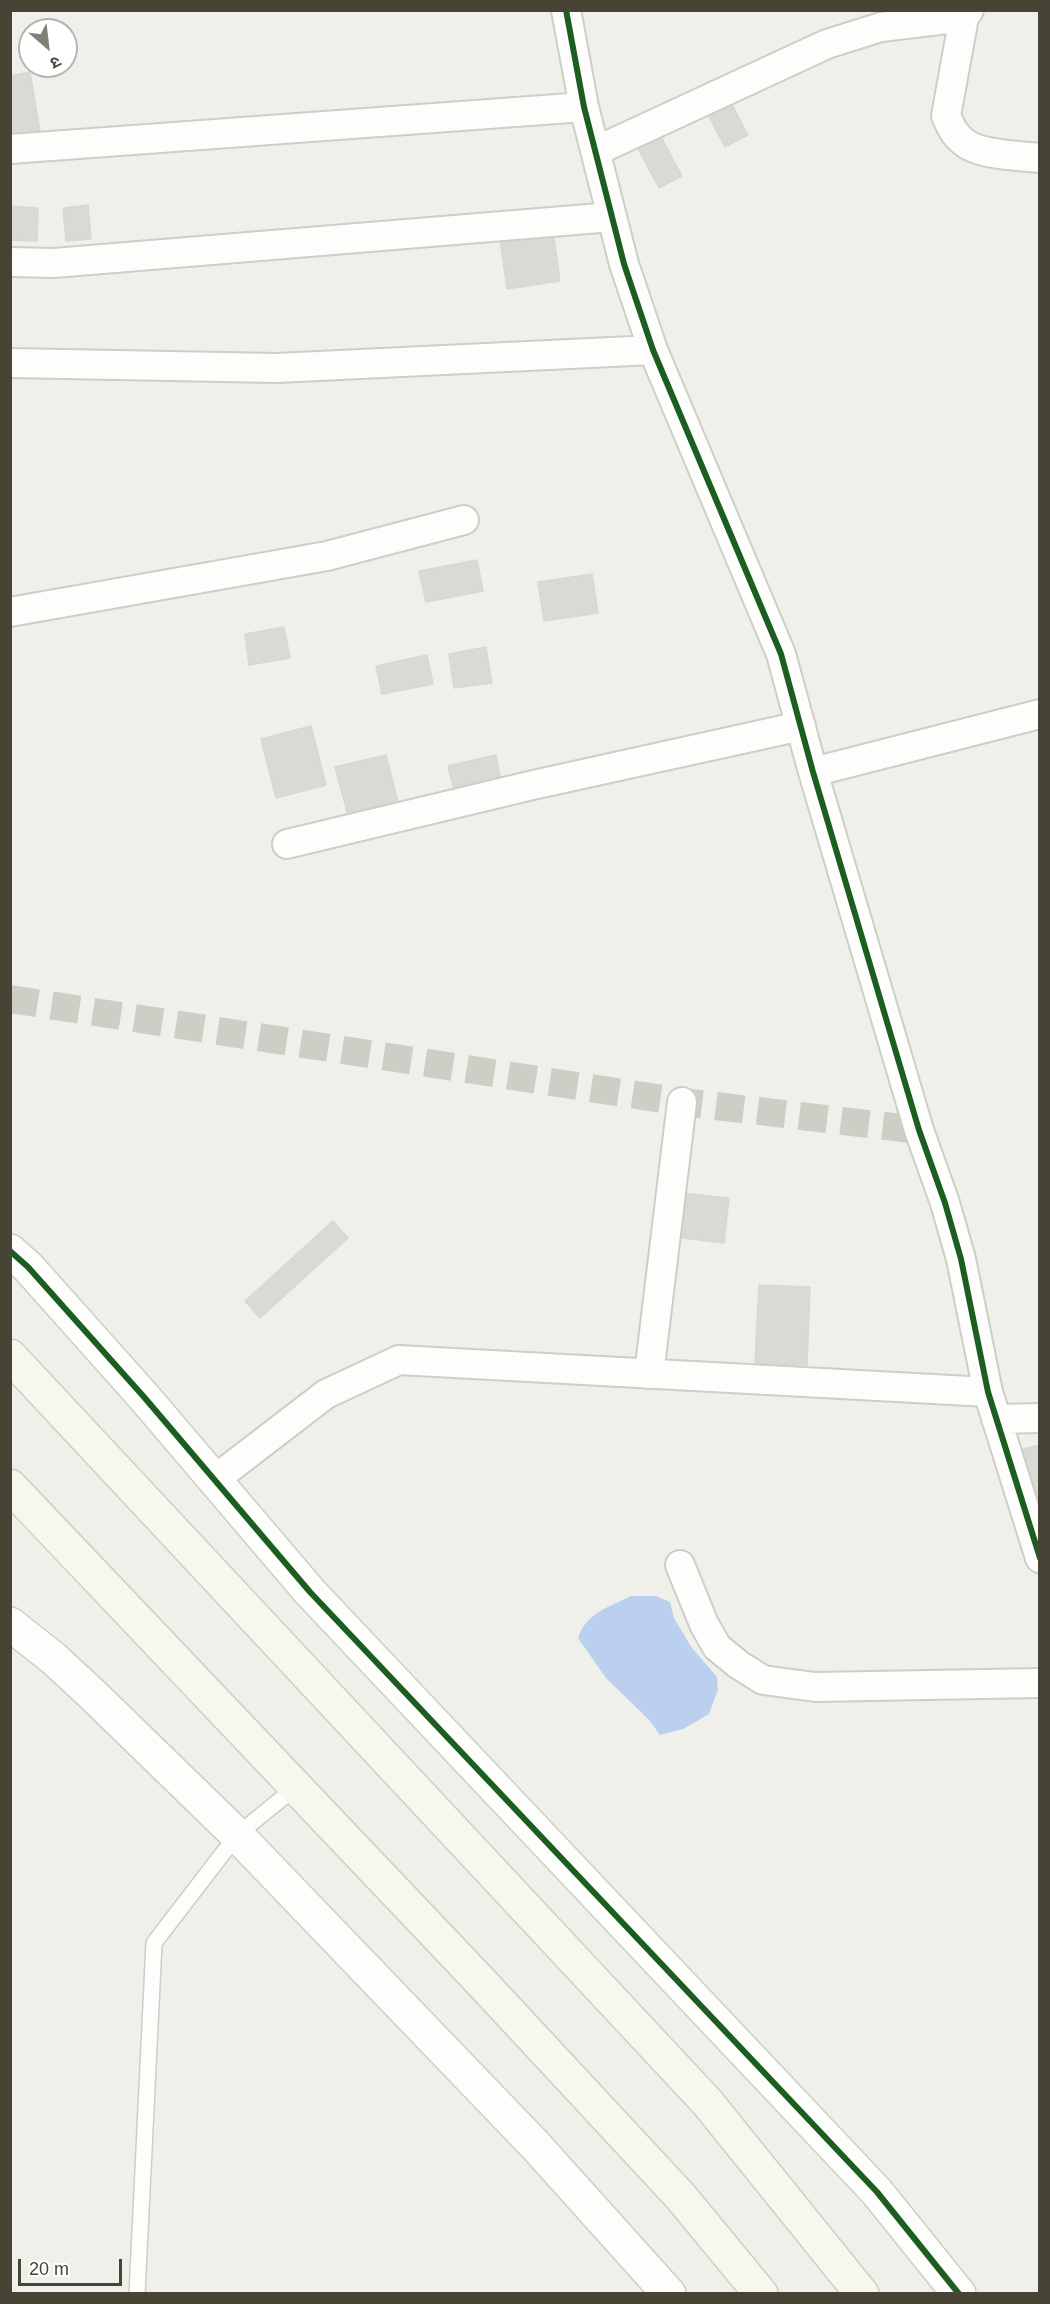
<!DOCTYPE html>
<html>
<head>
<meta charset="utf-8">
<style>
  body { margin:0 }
  #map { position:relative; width:1050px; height:2304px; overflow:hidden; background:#f0f0ea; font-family:Helvetica,"Noto Sans Devanagari",sans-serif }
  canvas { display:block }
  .frame { position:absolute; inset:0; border:12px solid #474436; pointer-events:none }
  .north { position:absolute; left:18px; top:18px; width:60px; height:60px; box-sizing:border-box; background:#fff; border:2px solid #b5b4af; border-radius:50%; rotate:152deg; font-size:16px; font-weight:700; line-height:24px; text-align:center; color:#474436 }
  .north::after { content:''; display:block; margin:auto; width:21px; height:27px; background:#828075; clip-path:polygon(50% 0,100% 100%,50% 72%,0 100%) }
  .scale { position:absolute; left:18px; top:2259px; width:104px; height:27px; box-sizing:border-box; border:3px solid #474436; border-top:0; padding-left:8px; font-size:18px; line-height:21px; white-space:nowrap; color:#474436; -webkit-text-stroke:4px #fff; paint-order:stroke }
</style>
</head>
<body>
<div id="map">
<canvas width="1050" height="2304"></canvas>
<div class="frame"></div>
<div class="north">उ</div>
<div class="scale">20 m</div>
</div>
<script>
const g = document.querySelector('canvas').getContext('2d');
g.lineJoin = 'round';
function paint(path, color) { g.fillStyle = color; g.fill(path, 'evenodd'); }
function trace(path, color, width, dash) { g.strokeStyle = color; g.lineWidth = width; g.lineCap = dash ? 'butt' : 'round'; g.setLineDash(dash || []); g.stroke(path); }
const water = new Path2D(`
  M631 1596H656L670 1602 674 1618 692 1648 717 1677 718 1690 709 1714 683 1729 660 1735 649 1720 606 1678 578 1638C586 1613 609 1607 631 1596Z`);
const building = new Path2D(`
  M30 72 42 143 13 148 10 130V76Z
  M729 99 748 135 725 147 706 111Z
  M659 133 682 176 659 188 636 145Z
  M88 205 91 239 66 241 63 208Z
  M10 206 38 208 37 241 10 240Z
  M553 230 560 281 507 289 500 238Z
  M477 560 483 591 426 602 419 571Z
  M592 574 598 613 544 621 538 582Z
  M284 627 290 658 249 665 245 634Z
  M486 647 492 683 454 688 449 654Z
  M427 655 433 684 382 694 376 666Z
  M311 726 326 785 276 798 261 739Z
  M386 755 399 806 349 819 335 767Z
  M496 755 502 787 456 798 448 766Z
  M680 1193 729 1198 724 1243 675 1237Z
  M333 1221 348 1238 260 1318 245 1301Z
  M759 1285 810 1287 807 1365 755 1363Z
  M1040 1445V1538L1019 1450Z`);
const minorTunnel = new Path2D(`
  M10 999 682 1102 919 1130`);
const service = new Path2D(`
  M137 2294 154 1943 237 1835 296 1787`);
const minor = new Path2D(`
  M566 10 584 107 624 264 653 350 781 654 813 772 919 1130 945 1203 961 1259 988 1392 1040 1558
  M964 17 946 116C951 127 955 136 965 143 980 155 1020 156 1040 158
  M10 149 584 107
  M596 151 827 44 881 27 964 17 969 10
  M10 262 54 263 612 217
  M10 363 277 368 653 350
  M10 612 327 556 464 520
  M813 772 1040 714
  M287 844 533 785 801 726
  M649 1374 682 1102
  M996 1419 1040 1418
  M214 1480 326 1394 399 1360 988 1392
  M680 1565 704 1624 717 1647 739 1665 763 1680 815 1687 1040 1683`);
const tertiary = new Path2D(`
  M10 1251 28 1267 144 1397 310 1592 877 2192 959 2294
  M10 1624 53 1658 94 1696 237 1835 536 2146 669 2294`);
const secondary = new Path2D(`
  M10 1356 707 2102 862 2294
  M10 1486 483 1984 681 2197 761 2294`);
const cycleway = new Path2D(`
  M566 10 584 107 624 264 653 350 781 654 813 772 919 1130 945 1203 961 1259 988 1392 1040 1558
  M10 1251 28 1267 144 1397 310 1592 877 2192 959 2294`);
paint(water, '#bbcfee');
paint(building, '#dad9d3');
trace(building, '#d9d7d0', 1.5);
trace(minorTunnel, '#cecec6', 28, [28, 14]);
trace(service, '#cecec8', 18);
trace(minor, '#cecec8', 32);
trace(tertiary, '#cecec8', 36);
trace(secondary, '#d0cfc1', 36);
trace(service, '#fdfdfc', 15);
trace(minor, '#fdfdfc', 28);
trace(tertiary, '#fdfdfc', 33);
trace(secondary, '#f7f6ef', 33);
trace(cycleway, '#1b5e20', 6);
</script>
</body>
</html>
